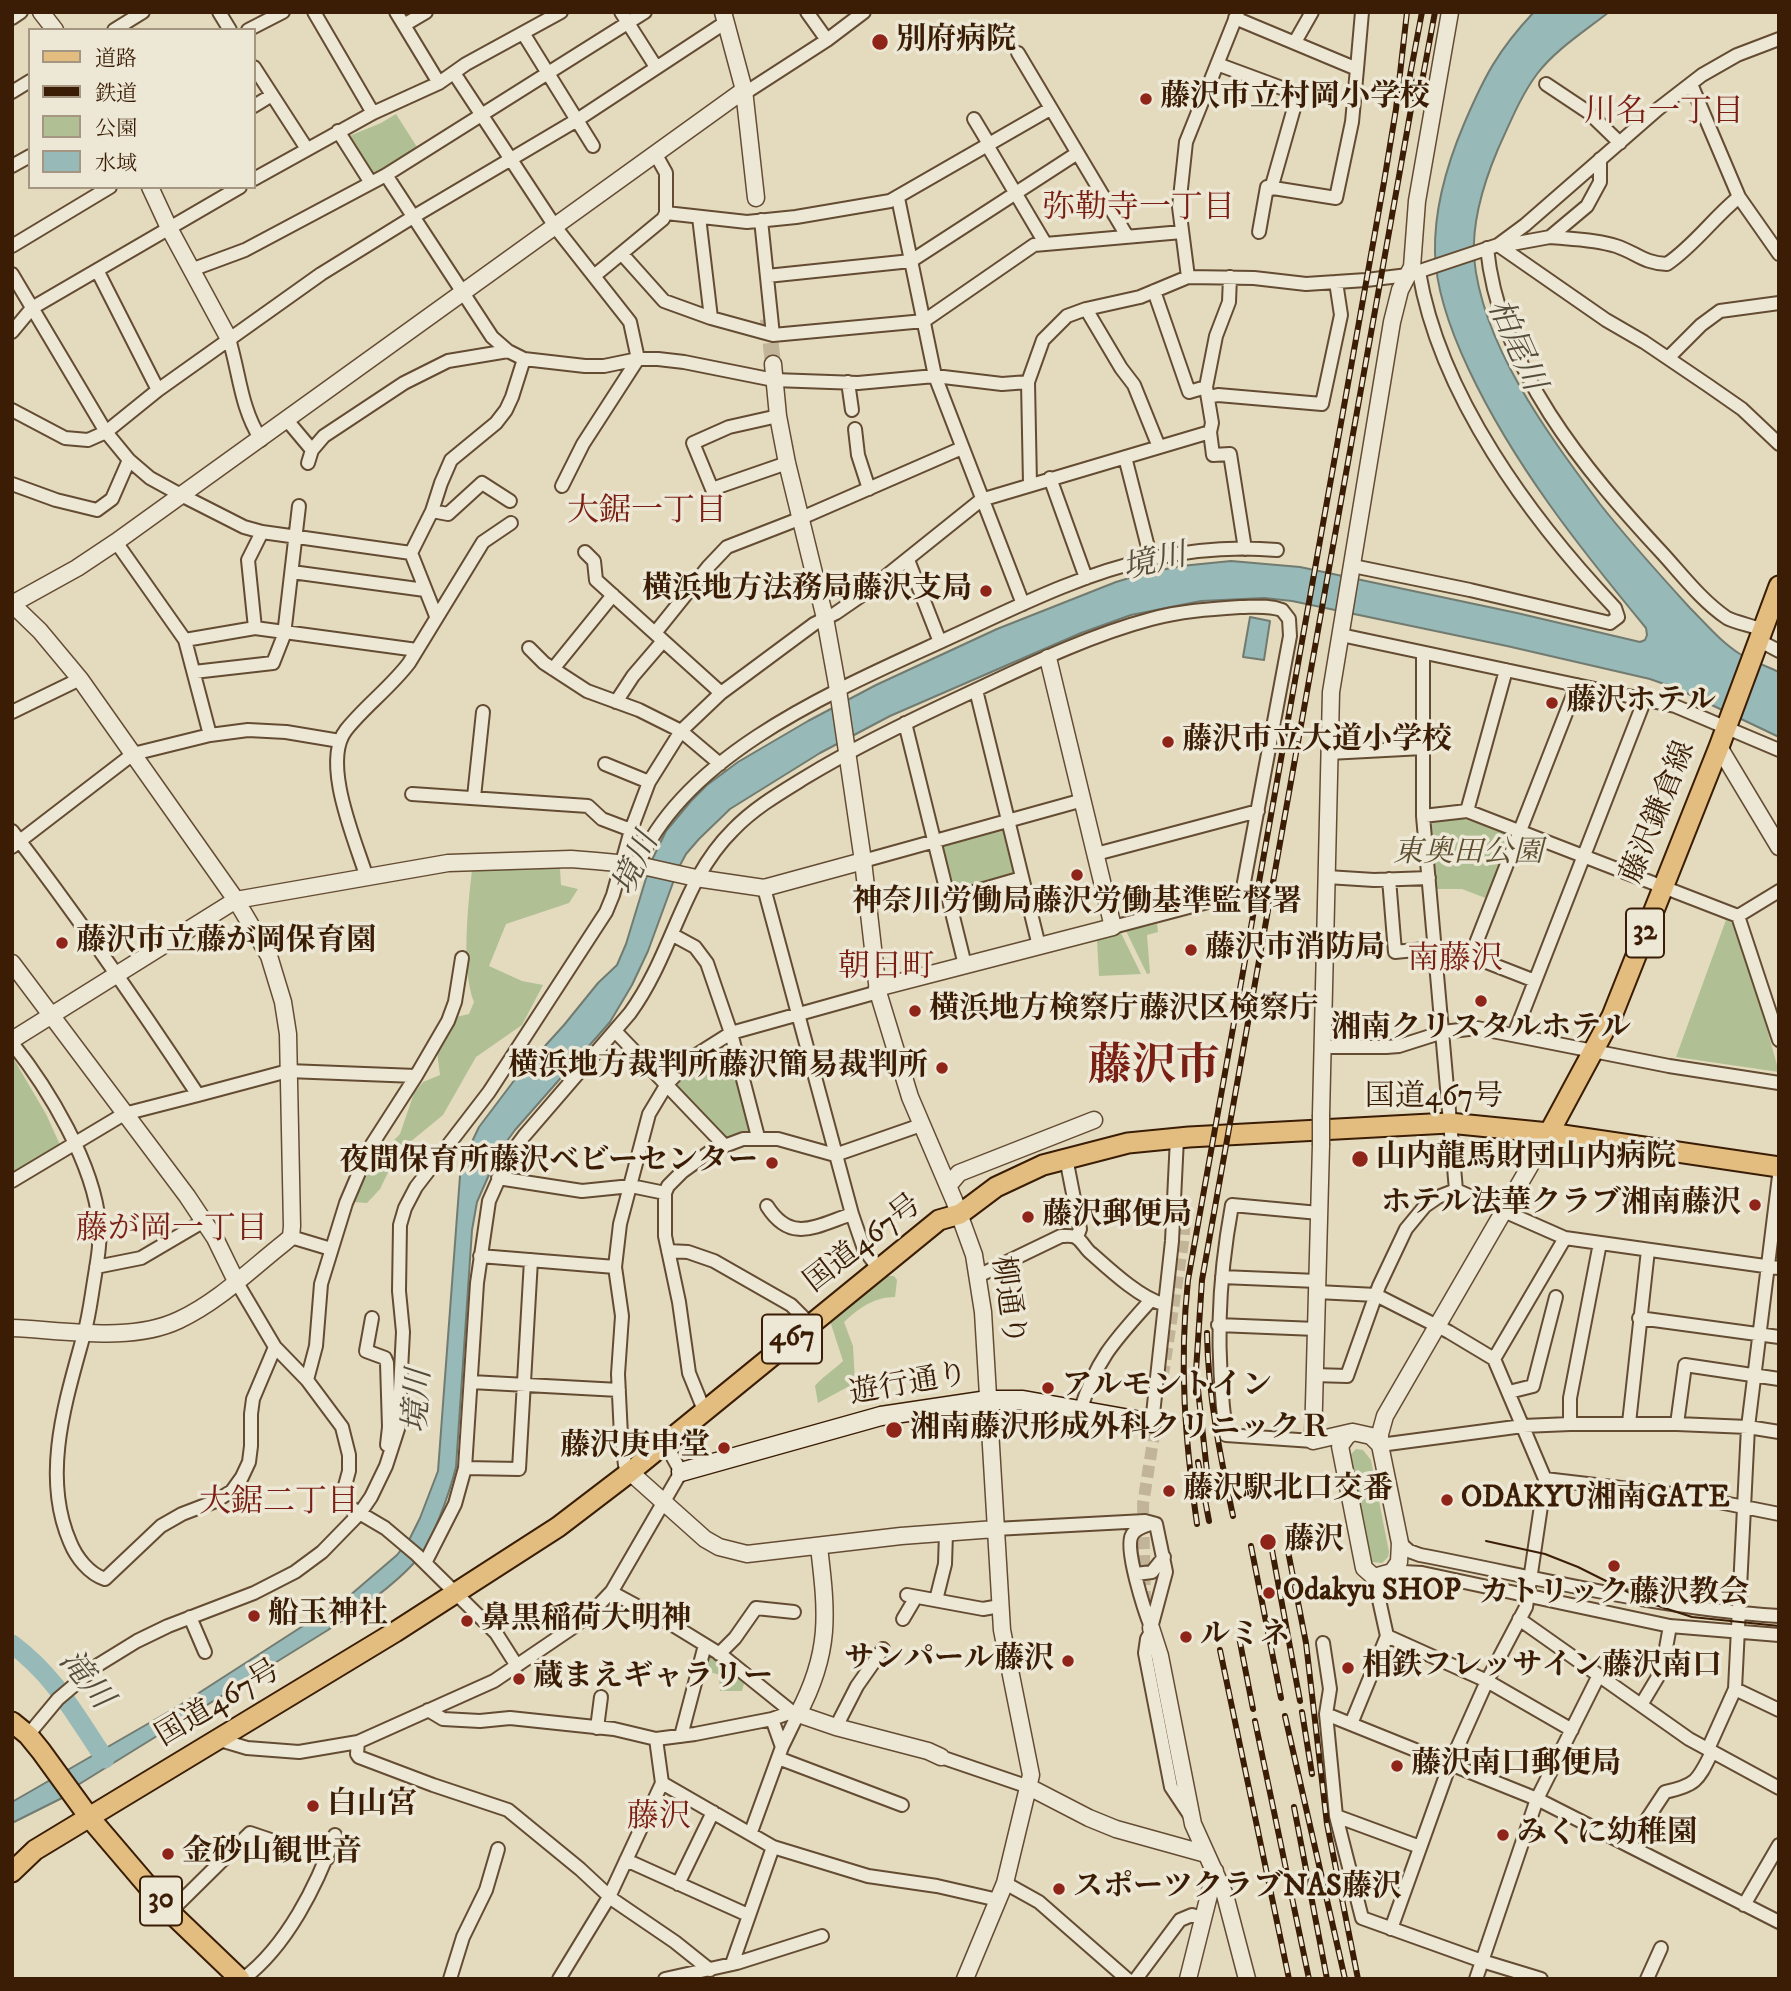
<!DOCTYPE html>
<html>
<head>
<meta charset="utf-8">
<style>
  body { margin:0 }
  #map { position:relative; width:1791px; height:1991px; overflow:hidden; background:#e4dabe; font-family:"IM FELL DW Pica","Noto Serif JP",serif }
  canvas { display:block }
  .frame { position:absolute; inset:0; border:14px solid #3a1d04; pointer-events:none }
  .legend { position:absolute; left:28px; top:28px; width:228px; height:161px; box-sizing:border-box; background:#ede7d5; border:2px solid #a59681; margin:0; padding:9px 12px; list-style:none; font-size:21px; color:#3a1d04 }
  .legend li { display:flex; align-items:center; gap:14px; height:35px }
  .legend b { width:35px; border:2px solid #a59681 }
</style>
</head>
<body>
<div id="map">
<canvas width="1791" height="1991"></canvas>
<div class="frame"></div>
<ul class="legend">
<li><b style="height:9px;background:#e2bd7f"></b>道路</li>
<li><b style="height:9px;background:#3a1d04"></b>鉄道</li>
<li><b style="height:19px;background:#b0c094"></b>公園</li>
<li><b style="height:19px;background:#97b9b8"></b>水域</li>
</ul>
</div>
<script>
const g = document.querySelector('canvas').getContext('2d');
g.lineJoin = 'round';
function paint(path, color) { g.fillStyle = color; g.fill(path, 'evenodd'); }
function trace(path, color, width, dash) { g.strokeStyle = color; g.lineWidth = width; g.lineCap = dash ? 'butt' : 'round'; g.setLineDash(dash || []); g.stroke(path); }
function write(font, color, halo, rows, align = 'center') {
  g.font = font + ' "IM FELL DW Pica","Noto Serif JP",serif'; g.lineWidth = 7; g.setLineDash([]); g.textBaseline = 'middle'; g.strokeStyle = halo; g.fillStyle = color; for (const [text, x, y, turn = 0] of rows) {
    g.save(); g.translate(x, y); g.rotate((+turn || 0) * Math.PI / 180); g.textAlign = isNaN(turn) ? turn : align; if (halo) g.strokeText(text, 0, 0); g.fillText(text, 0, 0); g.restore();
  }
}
const green = new Path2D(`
  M396 114 417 147 371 176 347 137 381 123Z
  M1464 819 1506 833 1510 843 1488 899 1462 889H1435L1429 825 1432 821Z
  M1011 826 1023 875 951 894 939 847Z
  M560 868 561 885 578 889 569 903 506 924 489 966 522 981 543 985 522 1025 476 1057 443 1115 398 1152 380 1189 367 1203 353 1202 369 1161 386 1148 400 1134 414 1093 423 1082 440 1075 437 1051 456 1017 469 1014 474 1002C461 969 468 905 472 870Z
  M1726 920 1738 926 1779 1072 1676 1057Z
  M1157 924 1158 932 1147 935 1150 973 1147 974 1126 931Z
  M1121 933 1141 974 1099 976 1097 940Z
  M731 1044 751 1132 726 1138 675 1084 697 1063Z
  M12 1056 46 1114 61 1147 12 1175Z
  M879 1276H894L897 1280 895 1297C874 1297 859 1308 844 1322L853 1346 855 1383 818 1403 815 1386C820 1379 835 1369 843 1361L830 1321Z
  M1356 1449 1363 1450 1371 1460 1389 1552 1388 1557 1382 1563 1372 1562 1368 1557 1349 1456Z
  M706 1652 745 1680 742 1691H720L719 1675 702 1669Z`);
const water = new Path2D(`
  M1534 12H1609C1585 31 1555 50 1537 74 1520 97 1510 123 1498 149 1484 182 1472 221 1474 257 1482 346 1548 434 1600 504 1628 540 1659 574 1690 608 1706 624 1721 642 1740 654 1752 661 1766 666 1779 672V737L1678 689 1650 679 1507 646 1292 601 1264 598 1201 601 1131 615 1081 633 890 716 820 753 730 809 699 839 686 854 678 869 648 951 632 985 610 1022 515 1130 499 1152 477 1202 472 1230 456 1467C450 1491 432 1545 415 1562 390 1589 358 1610 328 1630L73 1788 62 1798 12 1823V1802L177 1707 348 1597 397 1555 410 1538 420 1518 438 1471 460 1176 469 1148 479 1127 516 1078 564 1025 598 983 617 965 626 944 651 862 666 831 691 801 707 785 738 762 808 721 876 685 997 629 1116 582 1146 573 1181 566 1231 561 1300 567 1517 613 1640 642 1645 640 1647 635 1646 628C1579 547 1514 465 1469 370 1452 334 1436 293 1435 253 1434 209 1447 164 1464 124 1484 77 1498 50 1534 12Z
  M1250 617 1270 621 1264 660 1243 657Z`);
const river = new Path2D(`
  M12 1644C56 1677 75 1715 105 1759`);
const minorTunnel = new Path2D(`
  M1160 1395 1183 1242 1186 1210 1181 1202
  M1145 1603 1143 1504 1157 1416`);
const tertiaryTunnel = new Path2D(`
  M768 319 773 364`);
const minor = new Path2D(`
  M219 12 230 30
  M314 12 373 113
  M396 12 439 83
  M621 12 656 67
  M807 12 827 40
  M12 18 21 12
  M1235 18 1357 69 1352 122 1336 198 1267 187 1259 232
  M404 25 426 12
  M114 30 143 12
  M248 30 283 12
  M523 33 593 146
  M1295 42 1312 12
  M1018 53 1127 236
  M1217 64 1298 94 1271 189
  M254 67 307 149
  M1357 69 1362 12
  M454 73 556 228 630 322 638 359 583 444 562 486
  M1546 84 1588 112 1620 143
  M1691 84 1739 197 1779 254
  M12 92 30 81
  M745 93 827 40 864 12
  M254 106 272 95
  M974 119 989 144
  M338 131 371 183
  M987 145 1045 243
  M12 166 30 156
  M386 175 492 337 508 351 524 359 585 366H604L638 359H658L684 362 774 380 858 383 935 376 1002 384 1028 382
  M254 179 373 113 439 83 466 64 561 12
  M898 198 935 376 1023 604
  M666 213 747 222 796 217 890 201 1050 109
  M699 217 711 318
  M761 220 773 335
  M1550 237C1571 239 1594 239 1616 246 1637 253 1643 263 1667 264 1695 245 1713 218 1739 197
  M1498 245 1606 320 1644 342 1709 386 1742 409 1779 444
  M12 246 110 187
  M1501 246 1550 237 1587 206 1600 182V159
  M1487 248C1499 368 1584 469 1663 554 1683 576 1702 601 1727 618 1734 622 1753 626 1763 630
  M622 254 664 301 711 318 773 335 924 321 1034 245 1182 232
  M97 270 158 390
  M191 270 245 250 386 175 645 12
  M12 274 106 432 129 460 150 478 181 495 244 527 262 532 411 553 436 616
  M594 276 663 219 666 213V173L656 155
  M767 276 911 261 1076 154
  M1188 277 1179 207 1186 142 1238 12
  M1230 277 1229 302 1216 336 1206 387 1212 423 1210 432 1213 455 1230 454 1245 549
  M1154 291 1189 392 1206 387
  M1086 309 1121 368 1134 385 1159 447
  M12 332 32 308 240 187
  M229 339C240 375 240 406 261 440
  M1668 358 1701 325 1720 311 1779 303
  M848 382 852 410
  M1209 397 1218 395 1322 404 1341 315 1336 282
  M12 410 65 438 88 440 106 432 158 390 321 274 413 217 577 120 726 22
  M778 416 729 427 693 443 712 489 787 463
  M286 419 312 450
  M855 429 858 455 869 489
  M1125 457 1151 559
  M308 463 312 450 324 436 404 383 448 361 508 351
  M1050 478 1086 578
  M12 484 56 500 97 510 112 499 129 460
  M1030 484 1028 382 1043 340 1067 316 1086 309 1140 297 1188 277 1254 278 1306 284 1366 280 1408 275 1498 245 1525 225 1658 109 1702 75 1737 55 1779 39
  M432 511 448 514 482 483 510 501
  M116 542 185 640 210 735
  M585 552 594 561 596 580 721 693
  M411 553 432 511 441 483 451 460 496 423 506 410 512 397 524 359
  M908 560 940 642
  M1353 566 1470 590 1610 623 1618 617 1615 608C1530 518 1440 396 1419 272
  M292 572 425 590
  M255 628 248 560 262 532
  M655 633 708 567 727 547 799 519 962 448
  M1341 635 1675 706 1779 750
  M185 640 255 628 417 650
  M1758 640 1779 651
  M529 648 544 663 587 691 639 710 681 731 720 764
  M1423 653V816L1456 1190
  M553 669 613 595
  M194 672 273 663 284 635 299 506
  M976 690 1039 946
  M616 702 633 676 663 641
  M12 712 80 679
  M905 723 965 965
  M1329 753 1423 748
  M605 764 649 782
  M412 794 588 806 602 819 631 830
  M474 797 483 712
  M1467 811 1506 670
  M1423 816 1467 811 1738 916 1779 891
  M12 831C79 918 138 1004 198 1095L288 1071 416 1076 369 1149 346 1203 321 1284 316 1346 307 1380
  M12 847 133 754 210 735 248 730 286 732 340 741
  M1096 854 1258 811
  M863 861 1083 800
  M638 865C686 750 846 686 953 636 1016 607 1081 574 1150 559 1191 550 1235 546 1277 550
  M366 875C355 840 321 762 346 730 365 706 390 688 409 663L483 542 511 523
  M1327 877 1374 880 1429 878
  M1389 879 1395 952 1435 948
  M764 888 852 1214 864 1249 878 1268
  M949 899 1022 878
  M1738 916 1779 1040
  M673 935 695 947 707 963 731 1033 758 1137
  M1471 956 1577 685
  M1436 959 1471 956 1535 981
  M615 1031 724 1145
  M1514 1035 1645 699
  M12 1043C48 1088 94 1164 99 1223 101 1243 97 1262 94 1281 91 1299 89 1317 84 1334 66 1400 41 1475 70 1542 76 1557 89 1574 105 1579L161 1526 182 1514 216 1501 232 1491 242 1477 249 1462 251 1446V1414L253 1399 275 1347
  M1323 1047H1386L1399 1046 1443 1032 1477 1028 1669 1066 1779 1083
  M416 1076 448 1021 455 1002 462 958
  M1066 1158 1080 1229 1077 1237
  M498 1178 582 1191 631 1186 665 1193
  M12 1181 124 1114 198 1095
  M767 1206C791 1244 816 1226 852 1214
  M291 1237 331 1249
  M668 1251 688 1252 714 1261 791 1305 810 1324
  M480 1256 615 1267
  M96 1267 141 1258 204 1221
  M978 1276 1061 1236C1067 1236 1073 1235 1077 1238 1083 1242 1086 1250 1092 1254 1110 1270 1140 1298 1163 1304
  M1222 1277 1317 1281
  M236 1281 275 1347 307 1380 342 1427 349 1455V1471L343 1493 346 1505 385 1528 417 1555 496 1633 517 1666
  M1317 1292 1376 1295 1449 1332 1494 1359 1545 1479 1526 1607 1487 1681 1450 1764 1391 1929
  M372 1318 366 1351 385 1358 387 1363 389 1427 387 1445
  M1639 1318 1779 1337
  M1218 1325 1316 1329
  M1494 1359 1565 1238
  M1314 1375 1347 1376 1379 1286 1406 1229 1425 1206 1438 1197 1456 1190 1565 1238 1779 1268
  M471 1382 619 1390
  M1509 1392 1533 1386 1556 1297
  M704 1410 689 1373 679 1302 665 1236V1193L668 1186 682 1172 711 1151 743 1139H778L835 1155 921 1125
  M1080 1411C1097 1358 1115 1340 1151 1300
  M1152 1423 1172 1241 1177 1138
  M1629 1423 1648 1250
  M1570 1424V1398L1600 1243
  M1677 1424 1685 1365 1779 1379
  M1313 1441 1226 1435C1216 1352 1217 1287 1232 1205L1319 1213
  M1380 1445 1523 1426 1570 1424H1677L1748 1427 1779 1432
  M465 1468 519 1469 531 1260
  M630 1472 625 1465 621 1436 618 1374 622 1316 615 1267 620 1224 649 1114 667 1084 693 1057 731 1033 878 992
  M1545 1479 1689 1496 1779 1514
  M1150 1524C1144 1526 1135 1529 1132 1535 1124 1548 1145 1612 1151 1627
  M995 1529 1145 1521 1156 1524 1166 1572 1151 1628
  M1400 1543 1409 1551 1420 1555C1540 1578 1655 1608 1779 1616
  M425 1563 455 1504 465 1468 477 1283 489 1201 509 1156 524 1136 630 1013C673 954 682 880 733 830 754 808 780 793 806 777 857 746 911 720 965 695 1025 667 1087 636 1151 619 1180 611 1210 609 1240 607 1254 607 1269 605 1282 610L1289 619 1290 636 1242 893 1113 927
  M1136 1574 1152 1572 1164 1557
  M1387 1575 1403 1572 1422 1573 1670 1626 1779 1635
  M611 1592 676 1627 720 1654 792 1712
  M907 1595 983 1609 1000 1606
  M936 1600 945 1564 946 1533
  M190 1617 205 1652
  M903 1619 916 1597
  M1519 1619 1689 1739 1779 1788
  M1152 1630 1147 1639 1145 1653 1171 1787 1189 1814
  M1387 1636 1487 1681 1572 1730
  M1323 1643 1330 1689 1326 1714 1336 1816 1362 1918 1482 1961 1541 1979
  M719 1654 735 1638 756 1608 794 1612
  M1735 1689 1779 1710
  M1641 1705 1662 1670 1670 1626
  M428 1710 443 1719 480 1721 510 1718 614 1729 656 1739 695 1734 772 1719 792 1712 798 1714 782 1747 751 1832
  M1326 1714 1537 1799 1779 1922
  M772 1719 782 1747
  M1351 1724 1387 1636 1374 1577
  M836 1727 857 1686 883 1649
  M597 1728 601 1697
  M28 1735 58 1699 98 1665 137 1641 168 1626 254 1593 295 1572 322 1552 360 1513 371 1497 386 1466 398 1429 403 1332 399 1291 400 1225 405 1208 416 1187 489 1092 606 912 613 895 631 830 649 782 681 731 721 693 814 624 836 613 865 593 981 500 1210 432
  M681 1736 705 1645
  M220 1740 247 1748 299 1752 358 1742 494 1681 575 1626 596 1608 612 1591 681 1472 665 1443
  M358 1742 357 1754 359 1757 433 1785 508 1810 580 1869 609 1896
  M1708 1749 1735 1689 1748 1427 1779 1176
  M941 1757 1029 1787
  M778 1758 902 1805
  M662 1783 773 1847 868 1876 937 1886 998 1900
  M1336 1816 1420 1847
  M1630 1845 1665 1792C1697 1785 1698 1780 1712 1752
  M626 1860 748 1915
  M1005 1883 1039 1902 1127 1979
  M678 1884 713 1812
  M609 1897 675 1942 710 1970
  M1744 1905 1779 1845
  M170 1912 250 1833 327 1859
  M732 1964 773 1847
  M243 1979C287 1946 317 1885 335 1835
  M450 1979 463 1937 486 1890 498 1849
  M559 1979 609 1897 662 1783 656 1739
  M665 1979 737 1963 822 1936
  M1136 1979 1180 1920 1192 1915 1203 1918
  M1476 1979 1537 1799 1599 1675
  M1647 1979 1661 1948`);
const tertiary = new Path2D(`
  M41 12 55 30
  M723 12 744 90 756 198
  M150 187 169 228 229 339
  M773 364 778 416 787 463 825 618 838 690 863 861 878 992 910 1097 954 1200 974 1255 983 1312 1002 1630 1031 1775 1005 1883 965 1979
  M12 604 40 631 80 679 236 900 269 956 283 1002 288 1034 292 1226 291 1237 284 1243C251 1269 218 1302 179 1320 131 1343 64 1330 12 1328
  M12 604 77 568 116 542 744 90
  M1719 747 1779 847
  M12 963 187 1196 215 1238 236 1281
  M877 988 1113 927 1048 658
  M12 1040 236 900 448 863 571 859 596 861 638 865 696 878 764 888 863 861
  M1321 1115 1331 692 1392 322 1400 290 1412 267 1417 201 1450 12
  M1321 1145 1313 1441 1352 1432
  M948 1186 959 1173 1094 1120
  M1380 1445 1371 1436 1353 1432 1347 1436 1340 1446 1364 1568 1374 1577 1392 1572 1399 1562 1400 1543 1380 1445V1434L1385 1416 1549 1133
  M630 1472 705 1539 719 1547 747 1554 901 1536 995 1529
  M819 1547C827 1614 831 1652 798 1714L836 1727 928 1751 941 1757
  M1151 1628 1160 1656 1193 1824 1225 1895 1247 1979
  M1029 1787 1089 1818 1116 1829 1206 1854
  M1188 1979 1215 1871`);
const secondary = new Path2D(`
  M681 1472 881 1416 988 1400H1023L1152 1423`);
const primary = new Path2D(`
  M1549 1133 1612 1016 1719 747 1779 586
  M12 1722 28 1735 41 1751 89 1817 170 1912 240 1979`);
const trunk = new Path2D(`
  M12 1872 35 1850 395 1632 558 1527 630 1472 939 1220 960 1214 996 1187 1043 1165 1128 1143 1189 1137 1449 1123 1549 1133 1779 1167`);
const tram = new Path2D(`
  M1486 1541 1545 1554 1578 1567 1652 1604 1692 1617 1779 1626`);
const rail = new Path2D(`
  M1407 91 1422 12
  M1420 92 1435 12
  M1207 1333C1208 1396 1220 1455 1233 1516
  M1198 1462 1209 1521
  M1207 1472 1196 1371 1202 1280 1416 81
  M1197 1524C1185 1439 1179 1365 1188 1280L1384 182 1396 109 1407 12
  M1251 1546 1281 1698
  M1287 1546 1306 1643 1327 1824 1358 1979
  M1272 1550 1300 1701
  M1239 1637 1253 1709
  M1220 1650 1289 1979
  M1302 1712 1312 1774
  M1285 1716 1345 1979
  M1255 1721 1309 1979
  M1294 1807 1327 1979`);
const tertiaryBridge = new Path2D(`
  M1321 1145V1115`);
const markers = [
  [880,42,9,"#8f2418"],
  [1146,99,7,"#8f2418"],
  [986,591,7,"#8f2418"],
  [1552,703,7,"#8f2418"],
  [1168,742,7,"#8f2418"],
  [1077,875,7,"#8f2418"],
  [62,943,7,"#8f2418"],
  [1191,950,7,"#8f2418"],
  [1481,1001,7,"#8f2418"],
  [915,1011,7,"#8f2418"],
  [942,1068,7,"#8f2418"],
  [1360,1159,9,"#8f2418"],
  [772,1163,7,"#8f2418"],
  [1755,1205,7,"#8f2418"],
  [1028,1217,7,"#8f2418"],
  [1048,1388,7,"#8f2418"],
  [894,1430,9,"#8f2418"],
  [724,1448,7,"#8f2418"],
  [1169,1491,7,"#8f2418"],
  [1447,1500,7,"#8f2418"],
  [1268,1542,9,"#8f2418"],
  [1614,1566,7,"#8f2418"],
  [1269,1593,7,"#8f2418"],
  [254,1616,7,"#8f2418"],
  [467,1621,7,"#8f2418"],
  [1186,1637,7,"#8f2418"],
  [1068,1661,7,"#8f2418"],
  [1348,1668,7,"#8f2418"],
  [519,1679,7,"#8f2418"],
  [1397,1766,7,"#8f2418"],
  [313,1806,7,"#8f2418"],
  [1503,1835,7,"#8f2418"],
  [168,1854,7,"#8f2418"],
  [1059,1889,7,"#8f2418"]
];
const shields = [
  [1645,933,38],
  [792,1339,60],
  [161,1901,42]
];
const shieldNames = [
  ["32",1645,933],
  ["467",792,1339],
  ["30",161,1901]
];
const poiNames = [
  ["別府病院",896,42],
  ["藤沢市立村岡小学校",1160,99],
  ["横浜地方法務局藤沢支局",972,591,"right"],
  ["藤沢ホテル",1566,703],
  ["藤沢市立大道小学校",1182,742],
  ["神奈川労働局藤沢労働基準監督署",1077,904,"center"],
  ["藤沢市立藤が岡保育園",76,943],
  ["藤沢市消防局",1205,950],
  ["横浜地方検察庁藤沢区検察庁",929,1011],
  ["湘南クリスタルホテル",1481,1030,"center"],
  ["横浜地方裁判所藤沢簡易裁判所",928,1068,"right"],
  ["山内龍馬財団山内病院",1376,1159],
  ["夜間保育所藤沢ベビーセンター",758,1163,"right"],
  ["ホテル法華クラブ湘南藤沢",1741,1205,"right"],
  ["藤沢郵便局",1042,1217],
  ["アルモントイン",1062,1388],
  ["湘南藤沢形成外科クリニックＲ",910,1430],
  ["藤沢庚申堂",710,1448,"right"],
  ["藤沢駅北口交番",1183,1491],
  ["ODAKYU湘南GATE",1461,1500],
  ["藤沢",1284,1542],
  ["Odakyu SHOP",1283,1593],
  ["カトリック藤沢教会",1614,1595,"center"],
  ["船玉神社",268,1616],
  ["鼻黒稲荷大明神",481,1621],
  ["ルミネ",1200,1637],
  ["サンパール藤沢",1054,1661,"right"],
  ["相鉄フレッサイン藤沢南口",1362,1668],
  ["蔵まえギャラリー",533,1679],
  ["藤沢南口郵便局",1411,1766],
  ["白山宮",327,1806],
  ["みくに幼稚園",1517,1835],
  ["金砂山観世音",182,1854],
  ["スポーツクラブNAS藤沢",1073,1889]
];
const streetNames = [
  ["藤沢鎌倉線",1660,813,-68],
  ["国道467号",1434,1099],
  ["国道467号",864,1245,-38],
  ["柳通り",1006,1301,82],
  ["遊行通り",909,1386,-10],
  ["国道467号",219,1705,-31]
];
const parkNames = [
  ["東奥田公園",1468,855]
];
const neighbourhoodNames = [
  ["川名一丁目",1664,114],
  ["弥勒寺一丁目",1139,210],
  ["大鋸一丁目",647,513],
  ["南藤沢",1455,961],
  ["朝日町",886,969],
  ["藤が岡一丁目",172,1231],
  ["大鋸二丁目",279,1504],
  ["藤沢",659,1819]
];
const waterNames = [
  ["柏尾川",1514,346,66],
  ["境川",1155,564,-13],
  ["境川",638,865,-65],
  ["境川",420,1401,-86],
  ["滝川",84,1681,51]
];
const townNames = [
  ["藤沢市",1154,1070]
];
paint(green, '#b0c094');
paint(water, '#97b9b8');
trace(water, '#727b70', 2);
trace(river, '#97b9b8', 19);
trace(minorTunnel, '#c2b499', 12, [12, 6]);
trace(tertiaryTunnel, '#c2b499', 16, [16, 8]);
trace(minor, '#644c32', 16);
trace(tertiary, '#644c32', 19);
trace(secondary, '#3a1d04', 21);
trace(primary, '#3a1d04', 23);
trace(trunk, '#3a1d04', 23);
trace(minor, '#ede7d5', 12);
trace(tertiary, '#ede7d5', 16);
trace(secondary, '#ede7d5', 18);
trace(primary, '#e2bd7f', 19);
trace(trunk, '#e2bd7f', 19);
trace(tram, '#3a1d04', 2);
trace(rail, '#3a1d04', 6);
trace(rail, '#ede7d5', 3.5, [10]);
trace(tertiaryBridge, '#644c32', 19, []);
trace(tertiaryBridge, '#ede7d5', 16);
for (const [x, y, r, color] of markers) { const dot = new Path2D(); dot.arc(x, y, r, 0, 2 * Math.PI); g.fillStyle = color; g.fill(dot); trace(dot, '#ede7d5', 2.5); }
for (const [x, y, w] of shields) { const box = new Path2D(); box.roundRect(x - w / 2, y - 24.5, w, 49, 5); g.fillStyle = '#ede7d5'; g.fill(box); trace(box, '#3a1d04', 2); }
write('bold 28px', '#3a1d04', null, shieldNames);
write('bold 30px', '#3a1d04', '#ede7d5', poiNames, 'left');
write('30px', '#3a1d04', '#ede7d5', streetNames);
write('italic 30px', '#5d4e2f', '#ede7d5', parkNames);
write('32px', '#7a1f14', '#ede7d5', neighbourhoodNames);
write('italic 32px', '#564c3a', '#ede7d5', waterNames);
write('bold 44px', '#7a1f14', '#ede7d5', townNames);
</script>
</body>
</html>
